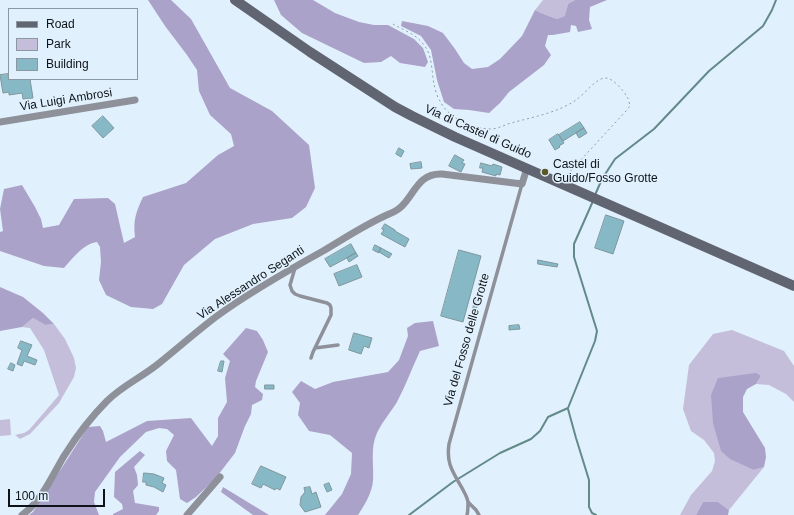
<!DOCTYPE html>
<html>
<head>
<meta charset="utf-8">
<style>
  body { margin:0 }
  #map { position:relative; width:794px; height:515px; overflow:hidden; background:#e1f0fd; font-family:Arial,sans-serif }
  canvas { display:block }
  .legend { position:absolute; left:8px; top:8px; width:130px; height:72px; box-sizing:border-box; background:#e1f0fd; border:1px solid #8c98a1; margin:0; padding:5px 7px; list-style:none; font-size:12px; color:#0d1318 }
  .legend li { display:flex; align-items:center; gap:8px; height:20px }
  .legend b { width:20px; border:1px solid #8c98a1 }
  .scale { position:absolute; left:8px; top:489px; width:97px; height:18px; box-sizing:border-box; border:2px solid #0d1318; border-top:0; padding-left:5px; font-size:12px; line-height:14px; white-space:nowrap; color:#0d1318; -webkit-text-stroke:3px #e1f0fd; paint-order:stroke }
</style>
</head>
<body>
<div id="map">
<canvas width="794" height="515"></canvas>
<ul class="legend">
<li><b style="height:5px;background:#616571"></b>Road</li>
<li><b style="height:11px;background:#c4beda"></b>Park</li>
<li><b style="height:11px;background:#86b8c5"></b>Building</li>
</ul>
<div class="scale">100 m</div>
</div>
<script>
const g = document.querySelector('canvas').getContext('2d');
g.lineJoin = 'round';
function paint(path, color) { g.fillStyle = color; g.fill(path, 'evenodd'); }
function trace(path, color, width, dash) { g.strokeStyle = color; g.lineWidth = width; g.lineCap = dash ? 'butt' : 'round'; g.setLineDash(dash || []); g.stroke(path); }
function write(font, color, halo, rows, align = 'center') {
  g.font = font + ' Arial,sans-serif'; g.lineWidth = 3; g.setLineDash([]); g.textBaseline = 'middle'; g.strokeStyle = halo; g.fillStyle = color; for (const [text, x, y, turn = 0] of rows) {
    g.save(); g.translate(x, y); g.rotate((+turn || 0) * Math.PI / 180); g.textAlign = isNaN(turn) ? turn : align; if (halo) g.strokeText(text, 0, 0); g.fillText(text, 0, 0); g.restore();
  }
}
const green = new Path2D(`
  M543 0H575L568 4 566 16 557 19 541 13 535 10Z
  M33 318 45 325 54 324 65 339 74 358 76 368 74 377 59 403 30 434 20 439 15 435 24 433 29 430 59 395 44 350 30 328 22 327Z
  M732 330 784 351 794 366V402L786 394 769 385 756 384 761 376 718 378 754 470 764 467 729 510 718 502H703L696 515H680L691 495 712 471 715 461 714 453 704 440 691 431 683 409 689 365 713 334Z
  M10 419 11 435 0 436V420Z`);
const forest = new Path2D(`
  M148 0H171L191 19 230 88 272 111 309 145 315 188 306 207 292 218 253 224 215 239 184 265 162 304 153 309 131 307 106 295 99 280 101 262 100 247 97 242C83 244 73 258 64 268L44 266 0 251V232L3 231 0 209 4 189 22 185 35 207 41 219 43 228 59 225 74 199 108 198 115 204 124 243 135 237C133 220 136 212 143 197L186 183 218 155 234 146 231 134 210 115 199 91 197 70 187 55 165 26Z
  M274 0H313L335 13 359 22 374 25H388L414 39 423 48 428 62 425 67 400 63 391 56 381 62 364 63 302 33 281 15Z
  M575 0H607L590 7 589 20 592 29 578 32 576 26 571 25 570 32 553 35H548L545 46 551 55 544 65 509 92 500 103 489 113 469 110 454 109 444 102 437 80 431 50 421 36 401 26 402 21 428 26 443 33 455 49 464 63 472 69 488 67 500 59 522 36 535 10 541 13 557 19 565 16 568 4Z
  M0 287 23 297 43 313 54 324 45 325 33 318 22 327 0 331Z
  M433 321 439 346 420 351C412 368 406 385 397 402 391 412 382 422 377 433 370 448 374 465 373 481 372 493 364 506 358 515H325L342 494 351 474 352 453 330 435 309 431 298 415 300 403 292 392 301 381 315 389 333 382 388 372 399 360 408 336 407 328 415 323Z
  M246 328 257 331 263 340 268 352 256 381 255 387 263 394 262 400 252 405 251 414 245 426 235 453 215 479 196 497 187 503 180 499 176 470 167 461 166 451 174 435 167 429 159 428 146 432 120 457 95 492 94 502 99 515H29L33 512 50 486 88 427 100 426 103 431 106 442 147 421 191 418 212 446 218 436V418L227 402 225 378 230 361 223 354Z
  M756 373 761 376 756 384 747 389 743 397V412L765 448 766 457 764 467 754 470 730 459 721 451 713 423 711 395 718 378Z
  M140 451 145 455 134 467 137 475 138 485 133 491 135 503 159 507V511L156 515H113V514L123 509 122 504 114 497 115 472Z
  M223 487 269 515H253L221 492Z
  M703 502H718L729 510 728 515H696Z`);
const stream = new Path2D(`
  M595 195 602 179 615 159 654 129 709 71 763 26 772 10 776 0
  M568 409 576 438 589 480V507L592 513 596 515
  M409 515 453 482 500 453 531 439 540 431 548 417 568 408 595 341 597 331 574 257V244L593 201`);
const building = new Path2D(`
  M8 74 9 79H30L33 98 23 99 22 93 9 95V92L3 93 0 75Z
  M103 116 114 128 103 138 92 126Z
  M580 122 584 128 563 141 559 135Z
  M584 128 587 133 579 138 576 133Z
  M558 134 564 143 559 146 560 147 555 150 549 140Z
  M399 148 404 151 401 157 396 154Z
  M455 155 464 160 462 163 465 164 461 172 449 166Z
  M421 162 422 168 411 169 410 164Z
  M481 163 492 166 493 164 502 167 500 175 496 174V176L482 172 483 168H480Z
  M606 215 624 221 613 254 595 248Z
  M385 224 395 230V231L409 239 405 247 381 234 384 230 382 229Z
  M351 244 356 253 330 267 325 259Z
  M375 245 381 248 379 253 373 250Z
  M381 248 392 254 391 255 389 258 379 252Z
  M459 250 481 256 463 322 441 316Z
  M356 253 358 256 349 262 347 258Z
  M538 260 558 264 557 267 538 264Z
  M357 265 362 277 339 286 334 274Z
  M475 300 479 301 476 310 473 309Z
  M519 325 520 329 509 330V326Z
  M354 333 372 338 369 348 364 346 361 354 349 350Z
  M21 341 32 345 27 356 37 360 35 365 24 361 22 366 17 364 22 350 18 348Z
  M221 361H224L222 372 218 371Z
  M11 363 15 365 13 371 8 369Z
  M265 385H274V389H265Z
  M261 466 286 477 280 490 276 488 275 490 263 484 261 488 252 484Z
  M144 473 154 474 164 478 162 483 166 485 163 492 154 487 146 485V482H143Z
  M329 483 332 490 327 492 324 485Z
  M310 487 312 494 316 492 321 507 305 512 300 505 301 497 305 492 304 488Z`);
const path = new Path2D(`
  M393 24C403 30 416 34 423 44 433 55 431 70 434 84 435 89 437 97 440 101 448 118 473 129 491 129 498 129 504 125 511 123 533 117 557 113 576 100 585 94 595 79 605 78 612 77 624 91 627 97 629 99 629 103 630 106L626 111 566 176`);
const lane = new Path2D(`
  M295 268 290 285 292 291 295 294 300 296 327 303 330 305 331 308V315L313 352 311 358
  M315 348 338 345
  M468 502 476 510 479 515
  M467 515C468 511 468 506 468 503 468 498 464 492 462 488 453 472 446 464 449 444L522 184`);
const street = new Path2D(`
  M0 122 135 100
  M22 515C42 501 52 476 64 456 76 437 91 417 107 401 122 386 142 377 158 364 178 348 197 331 217 316 250 292 287 271 323 251 345 238 366 224 389 214 394 212 398 210 402 206 415 193 419 173 442 174L522 184 527 168
  M187 515 220 477`);
const secondary = new Path2D(`
  M235 0 310 52 395 107 412 116 455 137 794 286`);
const markers = [
  [545,172,4,"#595926"]
];
const streetNames = [
  ["Via Luigi Ambrosi",66,100,-9],
  ["Via di Castel di Guido",478,132,24],
  ["Via Alessandro Seganti",251,283,-33],
  ["Via del Fosso delle Grotte",467,340,-74]
];
const poiNames = [
  ["Castel di",553,165],
  ["Guido/Fosso Grotte",553,179]
];
paint(green, '#c4beda');
paint(forest, '#aba2c9');
trace(stream, '#628a88', 2);
paint(building, '#86b8c5');
trace(building, '#7e979d', 1);
trace(path, '#909ca6', 1, [2, 3]);
trace(lane, '#8e919a', 3.5);
trace(street, '#8e919a', 7);
trace(secondary, '#616571', 10);
for (const [x, y, r, color] of markers) { const dot = new Path2D(); dot.arc(x, y, r, 0, 2 * Math.PI); g.fillStyle = color; g.fill(dot); trace(dot, '#e1f0fd', 1.5); }
write('12px', '#0d1318', '#e1f0fd', streetNames);
write('12px', '#0d1318', '#e1f0fd', poiNames, 'left');
</script>
</body>
</html>
